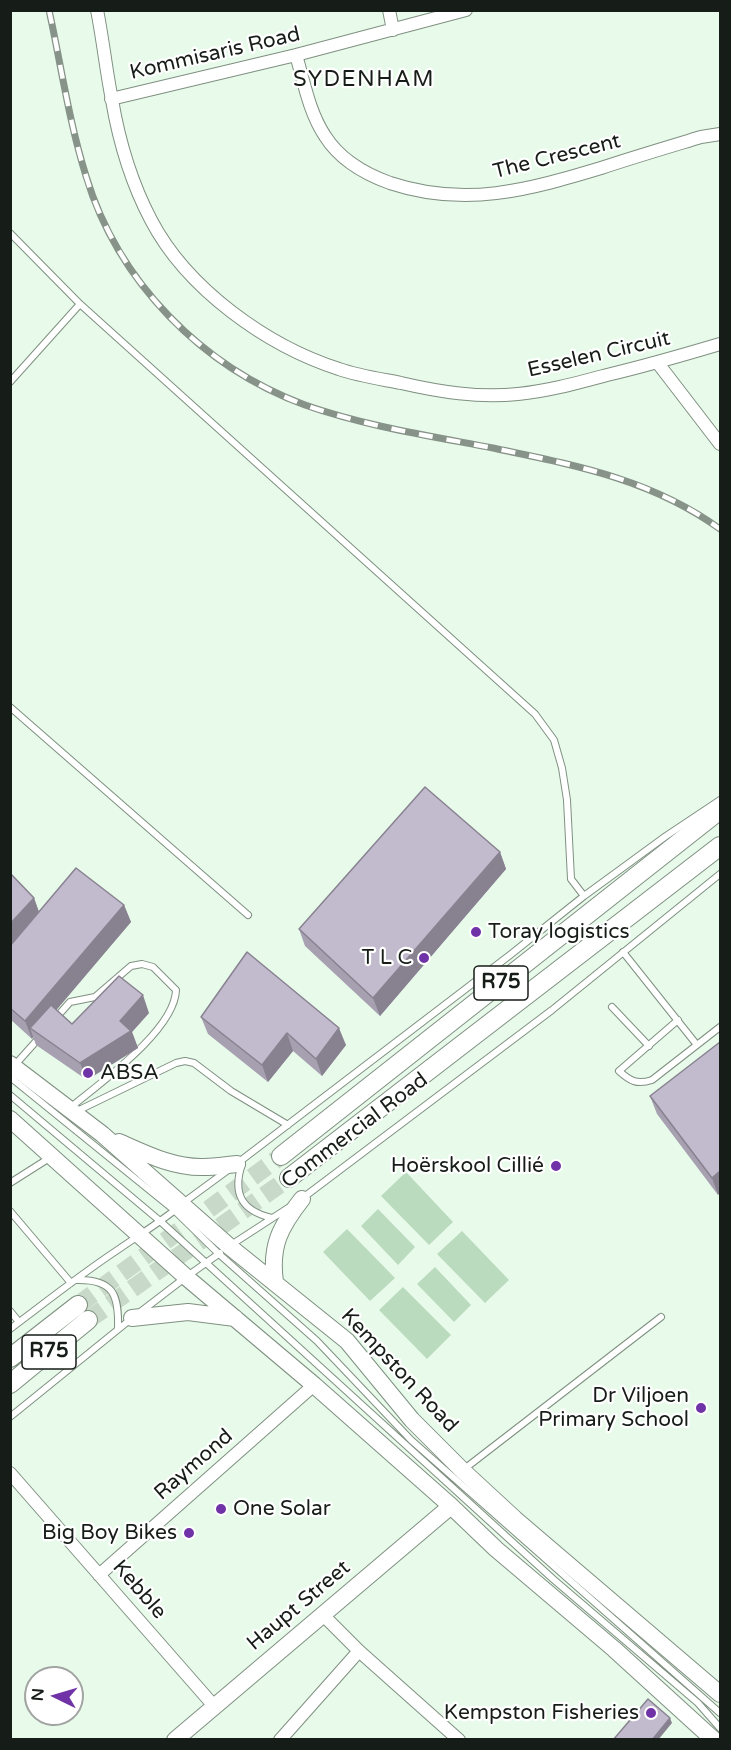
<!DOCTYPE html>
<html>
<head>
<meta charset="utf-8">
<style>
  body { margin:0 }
  #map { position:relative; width:731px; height:1750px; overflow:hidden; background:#e8faea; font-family:"Varela Round",sans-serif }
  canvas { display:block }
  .frame { position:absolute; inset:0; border:12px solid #161c17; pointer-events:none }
  .north { position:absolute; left:24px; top:1666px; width:60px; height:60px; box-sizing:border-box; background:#fff; border:2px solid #a2a4a2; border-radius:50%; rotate:275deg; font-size:16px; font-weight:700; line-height:24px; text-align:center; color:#161c17 }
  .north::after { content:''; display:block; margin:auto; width:21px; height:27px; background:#7032a7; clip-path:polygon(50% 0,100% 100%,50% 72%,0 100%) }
</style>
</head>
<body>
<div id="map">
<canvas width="731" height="1750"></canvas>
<div class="frame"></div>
<div class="north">N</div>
</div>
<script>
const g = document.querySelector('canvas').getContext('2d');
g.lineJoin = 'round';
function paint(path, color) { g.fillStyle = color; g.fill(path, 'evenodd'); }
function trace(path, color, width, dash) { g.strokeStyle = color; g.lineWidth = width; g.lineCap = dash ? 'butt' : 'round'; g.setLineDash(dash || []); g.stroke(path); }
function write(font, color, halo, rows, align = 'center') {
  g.font = font + ' "Varela Round",sans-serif'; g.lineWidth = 4.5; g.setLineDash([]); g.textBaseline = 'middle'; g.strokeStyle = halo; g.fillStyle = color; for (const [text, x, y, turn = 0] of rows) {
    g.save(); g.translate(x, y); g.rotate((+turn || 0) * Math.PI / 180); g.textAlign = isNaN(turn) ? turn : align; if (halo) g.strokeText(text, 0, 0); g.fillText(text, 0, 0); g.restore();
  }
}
const green = new Path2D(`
  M406 1172 453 1222 429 1245 381 1196Z
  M378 1209 415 1247 398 1265 361 1226Z
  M347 1229 395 1278 370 1301 323 1252Z
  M462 1231 509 1280 485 1303 437 1254Z
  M435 1267 471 1305 454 1322 417 1284Z
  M403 1287 451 1335 427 1359 379 1310Z`);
const primaryTunnel = new Path2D(`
  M78 1305 281 1156
  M88 1320 289 1178`);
const lane = new Path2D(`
  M10 233 80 304 535 714 554 740 562 768 567 800 571 879 584 896
  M10 382 80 304
  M10 707 248 915
  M623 952 697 1045
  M612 1007 649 1046
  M55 1019 70 1002 95 997 131 966 142 964 153 967 176 990C175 1030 100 1083 70 1108
  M678 1020 619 1071C630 1081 637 1085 652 1080L720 1027
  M14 1066 39 1038
  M10 1077 174 1210 219 1254 317 1341 411 1440 720 1713
  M10 1095 160 1221 553 1579 698 1703 720 1728
  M75 1112 176 1063 185 1061 194 1063 231 1091 288 1125
  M239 1162 510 955 584 896 666 836 720 800
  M242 1164C232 1194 242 1211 272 1218
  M10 1183 51 1157
  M304 1197 552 1010 720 874
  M183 1203 228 1170
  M10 1211 71 1283
  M231 1245 288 1208
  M76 1280C114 1279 119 1295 118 1329
  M10 1311 19 1322
  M139 1313 186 1277 220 1253
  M10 1329C46 1302 81 1274 119 1249 138 1236 157 1224 175 1210
  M10 1417 131 1319
  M463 1470 661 1317`);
const street = new Path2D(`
  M97 10C103 40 106 70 112 100 119 141 132 184 151 220 187 289 267 346 339 369 359 376 381 379 401 383 440 392 478 398 518 394 548 391 577 383 607 375 645 366 683 355 720 344
  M389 10 393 30
  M296 55C304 82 309 112 325 136 340 160 365 174 390 183 465 208 528 190 601 168 634 157 668 147 701 137L720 134
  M111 99 296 55 466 10
  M657 362 720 444
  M10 1473 214 1706
  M99 1575 314 1385
  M323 1615 359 1651 459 1740
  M280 1740 359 1651`);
const secondary = new Path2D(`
  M10 1064 102 1134 230 1247 347 1341 412 1420 463 1471 515 1519 720 1694
  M10 1119 186 1277 314 1385 451 1506 496 1549 614 1649 714 1740
  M119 1142C146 1154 174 1168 204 1167 215 1167 226 1165 237 1164
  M275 1282C270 1246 280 1227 302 1199
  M132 1318 188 1312 235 1318
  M175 1740 451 1506`);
const primary = new Path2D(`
  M281 1156 720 810
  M289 1178 720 846
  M10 1358 78 1305
  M10 1384 88 1320`);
const rail = new Path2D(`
  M49 10C61 65 69 122 86 176 118 282 202 367 305 405 365 426 430 436 493 448 574 465 651 479 720 529`);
const wall = new Path2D(`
  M500 852 506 869 380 1016 305 946 299 929Z
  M10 873 34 898 39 912 124 905 131 922 56 1009 72 1024 149 1013 132 1032 138 1048 87 1080 36 1045 33 1037 32 1039 10 1019Z
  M201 1017 346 1045 322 1076 293 1051 268 1082 208 1034Z
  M720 1042 718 1195 657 1114 650 1096Z`);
const shadedWall = new Path2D(`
  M500 852 506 869 380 1016 373 998Z
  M34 898 40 915 10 948V924Z
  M124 905 131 922 37 1033 30 1028 33 1037 32 1039 25 1021Z
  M143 995 149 1013 132 1032 138 1048 87 1080 80 1063Z
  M339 1028 346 1045 322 1076 316 1059Z
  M287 1033 293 1051 268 1082 262 1065Z
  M720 1171V1193L718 1195 712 1178Z
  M670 1718 672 1723 658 1740H652Z`);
const building = new Path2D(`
  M425 787 500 852 373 998 299 929Z
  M76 868 124 905 25 1021 10 1008V946Z
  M10 873 34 898 10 924Z
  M247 952 339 1028 316 1059 287 1033 262 1065 201 1017Z
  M119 976 143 995 120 1021 131 1031 80 1063 30 1028 51 1005 72 1024Z
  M720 1042V1171L712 1178 650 1096Z
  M648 1699 670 1718 652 1740H613Z`);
const markers = [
  [476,932,6,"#7032a7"],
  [424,958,6,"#7032a7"],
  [88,1073,6,"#7032a7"],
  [556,1166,6,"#7032a7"],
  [701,1408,6,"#7032a7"],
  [221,1509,6,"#7032a7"],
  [189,1533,6,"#7032a7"],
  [651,1713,6,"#7032a7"]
];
const shields = [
  [501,983,54],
  [49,1352,54]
];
const shieldNames = [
  ["R75",501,983],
  ["R75",49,1352]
];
const streetNames = [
  ["Kommisaris Road",215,54,-13],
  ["The Crescent",557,157,-14],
  ["Esselen Circuit",599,355,-13],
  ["Commercial Road",355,1131,-37],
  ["Kempston Road",399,1371,47],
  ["Raymond",194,1465,-41],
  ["Kebble",139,1590,49],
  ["Haupt Street",299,1606,-40]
];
const poiNames = [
  ["Toray logistics",488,932,"left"],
  ["T L C",412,958],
  ["ABSA",100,1073,"left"],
  ["Hoërskool Cillié",544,1166],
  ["Dr Viljoen",689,1396],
  ["Primary School",689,1420],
  ["One Solar",233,1509,"left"],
  ["Big Boy Bikes",177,1533],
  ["Kempston Fisheries",639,1713]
];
const neighbourhoodNames = [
  ["SYDENHAM",364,80]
];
paint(green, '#bbdbbf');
trace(primaryTunnel, '#c8d9ca', 18, [18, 9]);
trace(lane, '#7f9081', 8);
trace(street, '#7f9081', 14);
trace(secondary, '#7f9081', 18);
trace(primary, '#7f9081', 20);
trace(lane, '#fff', 6);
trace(street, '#fff', 12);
trace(secondary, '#fff', 16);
trace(primary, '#fff', 18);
trace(rail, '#879389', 7);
trace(rail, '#fff', 4.5, [14]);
paint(wall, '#a7a0b0');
paint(shadedWall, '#888290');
paint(building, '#c2bacd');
trace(building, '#888290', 1.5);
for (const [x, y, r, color] of markers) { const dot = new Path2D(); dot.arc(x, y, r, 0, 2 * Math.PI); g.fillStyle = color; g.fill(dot); trace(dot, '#fff', 2); }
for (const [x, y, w] of shields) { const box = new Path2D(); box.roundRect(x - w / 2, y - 17, w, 34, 4.5); g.fillStyle = '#fff'; g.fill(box); trace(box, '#161c17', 1.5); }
write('bold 20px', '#161c17', null, shieldNames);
write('21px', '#161c17', '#fff', streetNames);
write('21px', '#161c17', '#fff', poiNames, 'right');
g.letterSpacing = '1.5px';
write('22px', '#161c17', '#fff', neighbourhoodNames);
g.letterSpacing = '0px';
</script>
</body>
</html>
